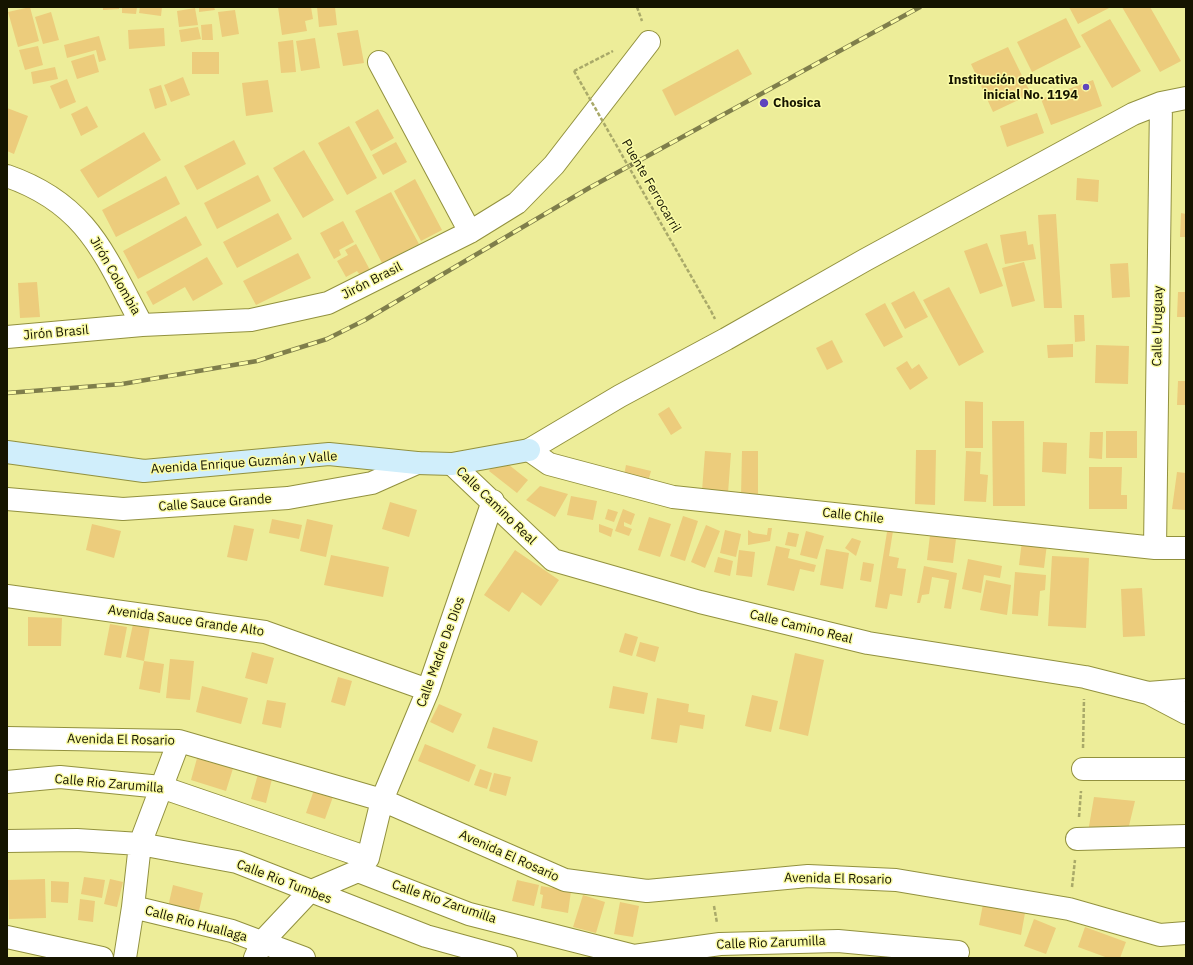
<!DOCTYPE html>
<html>
<head>
<meta charset="utf-8">
<style>
  body { margin:0 }
  #map { position:relative; width:1193px; height:965px; overflow:hidden; background:#eded99; font-family:"IBM Plex Sans",sans-serif }
  canvas { display:block }
  .frame { position:absolute; inset:0; border:8px solid #151400; pointer-events:none }
</style>
</head>
<body>
<div id="map">
<canvas width="1193" height="965"></canvas>
<div class="frame"></div>
</div>
<script>
const g = document.querySelector('canvas').getContext('2d');
g.lineJoin = 'round';
function paint(path, color) { g.fillStyle = color; g.fill(path, 'evenodd'); }
function trace(path, color, width, dash) { g.strokeStyle = color; g.lineWidth = width; g.lineCap = dash ? 'butt' : 'round'; g.setLineDash(dash || []); g.stroke(path); }
function write(font, color, halo, rows, align = 'center') {
  g.font = font + ' "IBM Plex Sans",sans-serif'; g.lineWidth = 3; g.setLineDash([]); g.textBaseline = 'middle'; g.strokeStyle = halo; g.fillStyle = color; for (const [text, x, y, turn = 0] of rows) {
    g.save(); g.translate(x, y); g.rotate((+turn || 0) * Math.PI / 180); g.textAlign = isNaN(turn) ? turn : align; if (halo) g.strokeText(text, 0, 0); g.fillText(text, 0, 0); g.restore();
  }
}
const building = new Path2D(`
  M30 7 39 41 18 47 8 12Z
  M103 7H119V9L103 10Z
  M122 7H137L136 14 122 13Z
  M140 7H162L161 16 139 13Z
  M199 7H214L215 10 199 12Z
  M278 7H311L313 19 305 21 307 31 282 35Z
  M317 7H335L337 25 319 27Z
  M1069 7H1111L1078 24Z
  M1122 7H1150L1181 61 1160 72Z
  M195 8 198 25 179 27 177 11Z
  M235 10 239 34 222 37 218 12Z
  M51 12 59 40 43 44 35 17Z
  M1066 18 1081 47 1032 72 1017 42Z
  M1110 19 1141 71 1112 88 1081 35Z
  M212 24 213 40H202L201 25Z
  M198 27 201 39 181 42 179 30Z
  M164 28 165 46 129 49 128 30Z
  M358 30 364 63 343 66 337 33Z
  M99 36 106 60 99 62 96 50 67 58 64 45Z
  M315 38 320 68 301 71 296 41Z
  M293 40 296 72 281 73 278 42Z
  M38 46 43 65 25 70 19 50Z
  M1008 47 1031 94 993 112 971 64Z
  M738 49 752 74 675 116 662 90Z
  M192 52H219V74H192Z
  M94 54 99 72 77 79 71 61Z
  M55 67 58 79 33 84 31 72Z
  M183 77 190 95 171 102 164 85Z
  M67 79 76 102 60 109 50 86Z
  M268 80 273 112 246 116 242 83Z
  M1093 80 1102 106 1051 125 1041 99Z
  M161 85 167 105 155 109 149 89Z
  M87 106 98 127 81 136 71 114Z
  M7 108 28 116 14 154 7 151Z
  M378 109 394 138 371 151 355 122Z
  M1037 113 1044 133 1007 147 1000 126Z
  M349 126 377 178 347 195 318 143Z
  M144 132 161 160 98 198 80 170Z
  M234 140 246 164 197 190 184 166Z
  M396 142 407 162 383 175 372 155Z
  M304 150 334 200 303 218 273 168Z
  M258 175 271 201 217 229 204 203Z
  M166 176 180 204 116 237 102 210Z
  M1077 178 1099 180 1098 202 1076 200Z
  M415 179 442 230 421 241 394 191Z
  M391 192 419 244 382 263 355 211Z
  M278 213 292 239 237 268 223 242Z
  M1181 213 1186 214V237H1180Z
  M1056 214 1062 308H1044L1038 215Z
  M186 216 202 245 138 279 123 251Z
  M343 221 354 242 339 250 341 255 334 259 320 233Z
  M1026 231 1028 245 1033 244 1036 259 1005 264 1000 235Z
  M987 243 1003 286 980 294 964 251Z
  M356 244 370 270 360 275 357 271 346 277 337 261 348 255 345 250Z
  M298 253 311 278 256 305 243 281Z
  M207 257 223 284 193 301 185 287 153 305 146 292Z
  M1024 262 1035 301 1012 307 1002 268Z
  M1128 263 1130 297 1112 298 1110 264Z
  M37 282 40 317 20 318 18 283Z
  M949 287 984 352 959 366 923 300Z
  M914 291 928 317 905 329 891 303Z
  M1178 292H1186V317H1177Z
  M885 303 903 337 884 347 865 314Z
  M1074 315H1084L1085 341 1075 342Z
  M832 340 843 362 827 370 816 348Z
  M1073 344V357L1048 358 1047 345Z
  M1096 345 1129 346 1128 384 1095 383Z
  M907 361 912 369 919 364 928 378 910 390 896 368Z
  M1178 381H1186V405H1177Z
  M965 401 983 402V448H965Z
  M669 407 682 428 671 435 658 414Z
  M992 421H1024L1025 506H993Z
  M1106 431H1137V458H1106Z
  M1090 432H1103L1102 459 1089 458Z
  M1043 442 1067 443 1066 474 1042 472Z
  M916 450H936L935 505 915 504Z
  M705 451 731 453 728 493 702 491Z
  M742 451H758V496H741Z
  M966 451 981 452 980 474 988 475 986 502 964 501Z
  M499 457 528 480 517 493 489 471Z
  M626 465 651 471 647 485 623 480Z
  M1089 467H1122L1121 495H1127V509H1089Z
  M1177 472 1186 473V510L1172 509Z
  M540 486 568 494 555 517 526 500Z
  M571 496 597 501 593 520 567 515Z
  M390 502 417 510 409 537 382 529Z
  M608 509 618 512 614 522 605 519Z
  M623 509 635 514 631 525 624 522V526L632 529 629 536 615 531Z
  M683 516 698 521 685 561 670 556Z
  M649 517 671 524 660 557 638 550Z
  M272 519 302 525 299 539 269 533Z
  M307 519 333 525 326 557 300 551Z
  M92 524 121 531 114 558 86 550Z
  M599 524 613 529 611 537 599 532Z
  M234 525 254 529 247 561 227 557Z
  M706 525 720 531 705 568 691 562Z
  M768 528H772L770 541 748 545V530L753 533 767 535Z
  M725 530 741 534 736 557 720 553Z
  M806 531 824 536 817 559 800 555Z
  M893 531 889 556 899 558 897 568 906 569 902 596 890 594 887 609 875 607 887 532Z
  M788 532 799 534 796 547 785 545Z
  M930 535 956 539 953 563 927 560Z
  M852 538 861 541 856 556 845 548Z
  M1022 541 1047 544 1044 568 1019 565Z
  M776 546 790 549 788 558 816 565 814 572 800 569 794 591 767 585Z
  M826 549 849 553 843 589 820 585Z
  M515 550 559 580 541 606 522 592 509 612 484 595Z
  M739 550 755 552 752 577 736 575Z
  M331 555 389 567 383 597 324 585Z
  M1052 556 1089 558 1086 628 1048 626Z
  M718 557 733 561 730 576 714 572Z
  M968 559 1002 566 1000 578 984 575 981 593 962 589Z
  M863 562 874 564 871 582 860 580Z
  M924 566 957 573 951 609 944 608 949 580 932 577 929 594 922 595 920 603H917Z
  M1015 572 1046 575 1045 590 1040 591 1038 616 1012 614Z
  M986 580 1011 585 1007 615 980 610Z
  M1142 588 1145 636 1123 637 1121 589Z
  M28 617 62 618 61 646H28Z
  M110 624 127 627 121 658 104 655Z
  M133 624 150 627 144 661 126 657Z
  M625 633 638 637 632 656 619 652Z
  M640 642 659 647 655 662 636 656Z
  M252 652 274 658 267 684 245 678Z
  M795 653 824 660 808 736 779 729Z
  M170 659 194 661 190 700 166 698Z
  M144 661 164 664 160 693 139 689Z
  M338 677 352 681 345 706 331 702Z
  M202 686 248 698 241 724 196 712Z
  M613 686 648 693 644 714 609 708Z
  M752 695 778 701 771 732 745 726Z
  M657 698 689 704 688 712 705 715 703 729 680 725 677 743 651 739Z
  M267 700 286 703 281 728 262 724Z
  M439 704 462 714 453 733 430 722Z
  M493 727 538 741 532 762 487 748Z
  M425 744 476 765 469 782 418 761Z
  M199 751 235 762 226 791 191 780Z
  M260 767 274 771 266 803 251 799Z
  M480 769 492 773 487 789 474 785Z
  M494 773 511 777 506 796 489 791Z
  M315 787 334 794 325 819 306 813Z
  M1094 797 1135 801 1126 838 1088 832Z
  M84 877 105 880 102 898 81 894Z
  M45 879 46 918 9 919 8 880Z
  M110 879 123 882 117 907 104 904Z
  M517 880 539 885 534 906 512 901Z
  M51 881 69 882 68 903 51 902Z
  M173 885 203 893 198 915 168 907Z
  M541 886 571 891 568 913 541 908 543 895 540 894Z
  M583 895 605 902 596 933 573 927Z
  M80 899 95 901 93 922 78 920Z
  M620 902 639 906 633 937 614 934Z
  M983 904 1025 913 1021 935 979 925Z
  M1034 919 1056 928 1046 954 1024 946Z
  M1085 927 1126 942 1120 958H1108L1078 947Z`);
const path = new Path2D(`
  M637 7 642 21
  M574 71 613 51
  M711 311 715 319
  M1083 748 1084 699
  M1079 817 1081 791
  M1072 887 1075 860
  M714 906 717 923`);
const street = new Path2D(`
  M379 62 470 232
  M1186 98 1161 103 1133 114 865 260 726 339 620 396 529 450 549 464 673 497 1155 548H1186
  M7 176C88 204 105 256 142 325
  M7 337 142 325 251 320 328 303 470 232 517 203 554 165 649 42
  M452 464 553 560 700 602 868 643 1085 677 1148 693 1186 713
  M7 499 123 509 288 498 372 483 417 463
  M1155 548 1161 103
  M7 596 265 632 428 690
  M1148 693 1186 690
  M7 738 179 741 382 800 565 880 647 891 808 876 896 880 1069 909 1160 935 1186 933
  M1083 769H1186
  M7 782 60 777 161 787 368 858
  M1077 839 1186 836
  M7 841 77 840 140 844 237 862 426 936 506 958
  M358 871 469 914 634 956 720 944 838 941 958 952
  M133 907 232 931 304 958
  M7 937 102 958
  M125 958 133 907 140 844 179 741
  M255 958 262 942 309 892 358 871 368 858 382 800 428 690 493 501`);
const secondary = new Path2D(`
  M7 452 144 471 329 454 417 463 452 464 529 450`);
const rail = new Path2D(`
  M7 393 122 384 257 361 327 339 365 320 589 188 920 7`);
const pathBridge = new Path2D(`
  M574 71 711 311`);
const markers = [
  [1086,87,4,"#6045bd"],
  [764,103,5,"#6045bd"]
];
const poiNames = [
  ["Institución educativa",1078,80],
  ["inicial No. 1194",1078,95],
  ["Chosica",773,103,"left"]
];
const streetNames = [
  ["Puente Ferrocarril",651,186,60],
  ["Jirón Colombia",115,276,60],
  ["Jirón Brasil",372,281,-27],
  ["Calle Uruguay",1158,326,-89],
  ["Jirón Brasil",56,333,-5],
  ["Avenida Enrique Guzmán y Valle",244,463,-4],
  ["Calle Sauce Grande",215,503,-4],
  ["Calle Camino Real",496,506,44],
  ["Calle Chile",853,516,6],
  ["Avenida Sauce Grande Alto",186,621,8],
  ["Calle Camino Real",801,627,14],
  ["Calle Madre De Dios",441,652,-70],
  ["Avenida El Rosario",121,740,1],
  ["Calle Rio Zarumilla",109,784,5],
  ["Avenida El Rosario",509,856,24],
  ["Avenida El Rosario",838,879,1],
  ["Calle Rio Tumbes",284,882,21],
  ["Calle Rio Zarumilla",444,902,19],
  ["Calle Rio Huallaga",196,924,15],
  ["Calle Rio Zarumilla",771,943,-2]
];
paint(building, '#eccc7c');
trace(street, '#92913e', 24);
trace(secondary, '#92913e', 24);
trace(path, '#a9a969', 2.5, [4, 2]);
trace(street, '#fff', 22);
trace(secondary, '#d0eefb', 22);
trace(rail, '#7f7e4b', 4.5);
trace(rail, '#fafba6', 3, [9]);
trace(pathBridge, '#a9a969', 2.5, [4, 2]);
for (const [x, y, r, color] of markers) { const dot = new Path2D(); dot.arc(x, y, r, 0, 2 * Math.PI); g.fillStyle = color; g.fill(dot); trace(dot, '#fafba6', 1.5); }
write('bold 13px', '#151400', '#fafba6', poiNames, 'right');
write('13px', '#151400', '#fafba6', streetNames);
</script>
</body>
</html>
